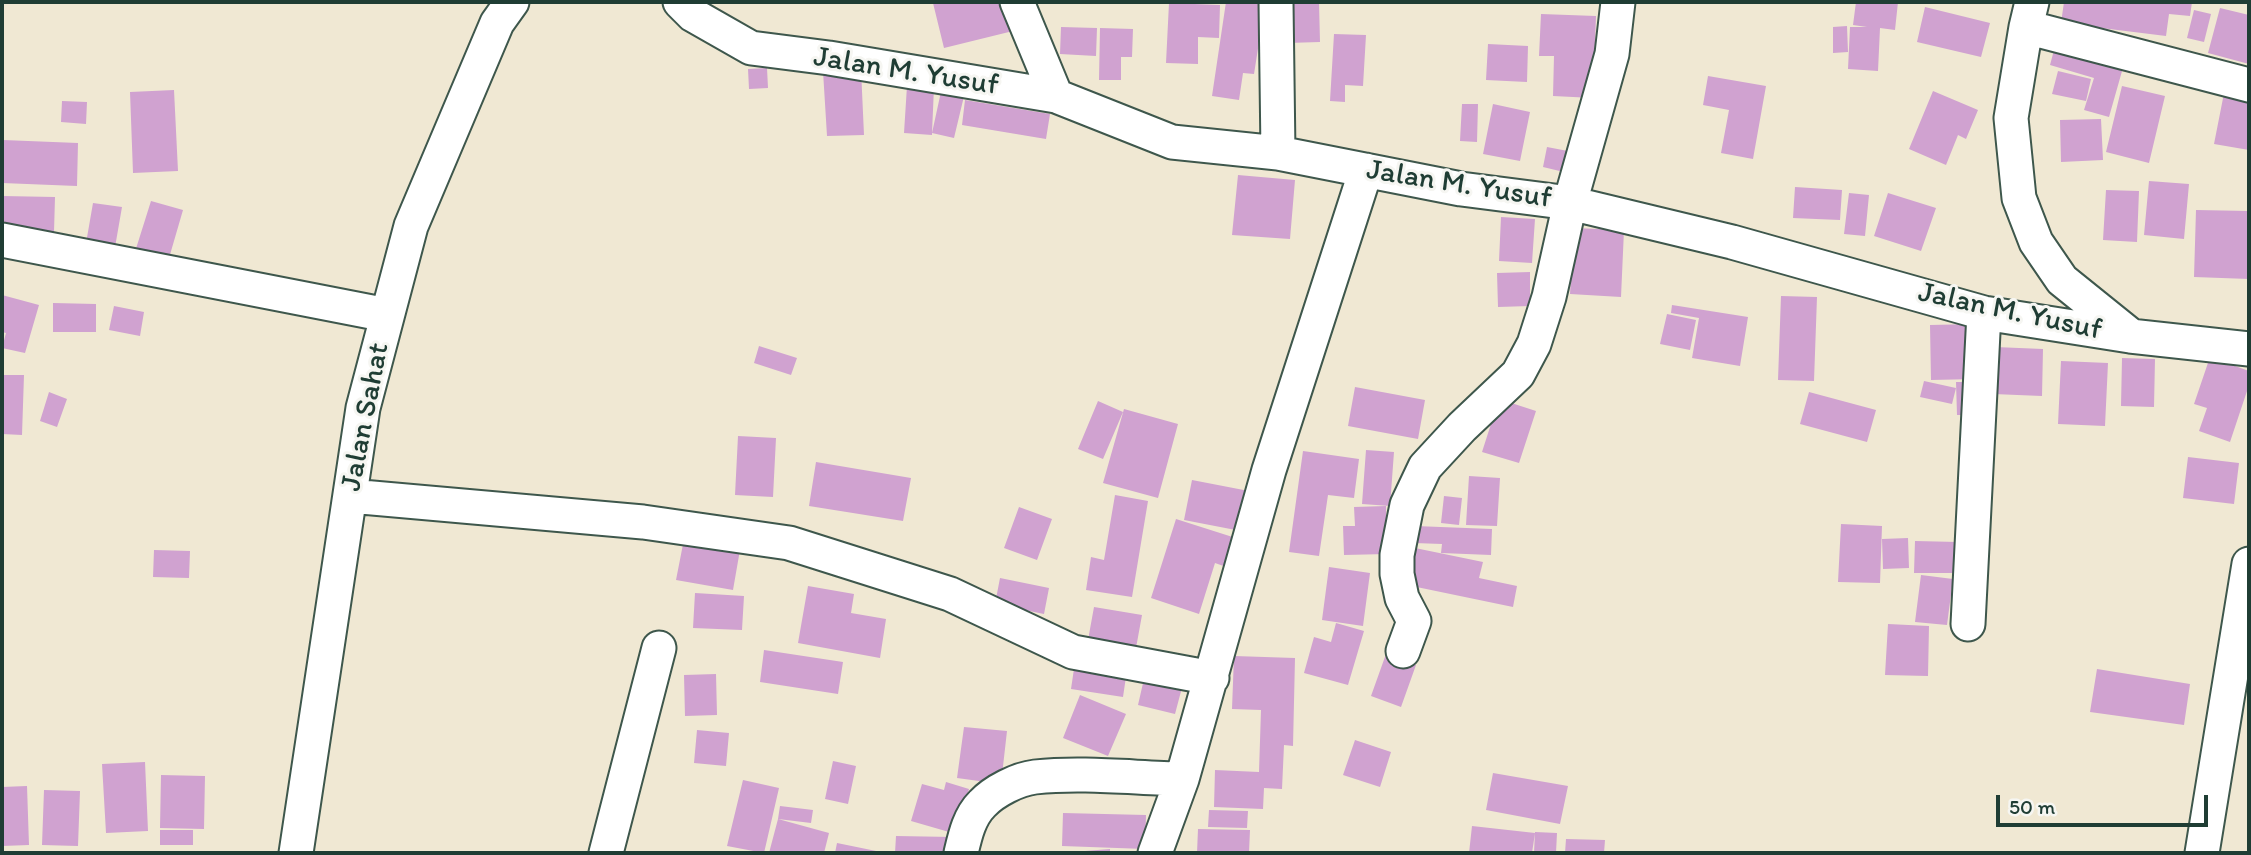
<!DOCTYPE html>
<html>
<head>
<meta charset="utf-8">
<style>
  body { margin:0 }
  #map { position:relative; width:2251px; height:855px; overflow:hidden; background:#f0e8d3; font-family:Itim,sans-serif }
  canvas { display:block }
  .frame { position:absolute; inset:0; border:4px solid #1f3d34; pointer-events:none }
  .scale { position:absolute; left:1996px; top:795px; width:212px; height:32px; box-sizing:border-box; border:4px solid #1f3d34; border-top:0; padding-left:9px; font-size:21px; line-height:24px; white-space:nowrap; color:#1f3d34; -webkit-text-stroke:5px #f6f6f2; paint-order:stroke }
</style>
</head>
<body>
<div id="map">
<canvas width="2251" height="855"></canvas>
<div class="frame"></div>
<div class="scale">50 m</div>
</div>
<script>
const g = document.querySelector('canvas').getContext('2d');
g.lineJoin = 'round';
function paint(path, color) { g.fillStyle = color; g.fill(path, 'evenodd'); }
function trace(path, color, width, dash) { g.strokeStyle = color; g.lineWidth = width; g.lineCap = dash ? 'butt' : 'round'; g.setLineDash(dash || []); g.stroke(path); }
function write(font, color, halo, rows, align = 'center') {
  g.font = font + ' Itim,sans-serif'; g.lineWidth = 6; g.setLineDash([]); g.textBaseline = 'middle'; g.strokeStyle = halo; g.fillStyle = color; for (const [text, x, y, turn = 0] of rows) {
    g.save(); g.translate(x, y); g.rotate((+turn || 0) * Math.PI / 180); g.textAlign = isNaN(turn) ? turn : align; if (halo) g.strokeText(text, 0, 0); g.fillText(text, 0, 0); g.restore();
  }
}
const building = new Path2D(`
  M938 2H1006L1013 31 944 48 933 3Z
  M1226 2 1265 4 1254 74 1243 73 1239 100 1212 96Z
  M1285 2H1319L1320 42 1287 43Z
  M1856 2H1898L1895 30 1880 28 1878 71 1848 69 1850 27H1867L1853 25Z
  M2064 2H2192L2190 16 2169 14 2166 36 2061 23Z
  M1169 3 1220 5 1219 38 1198 37V64L1166 63Z
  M1925 7 1990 23 1981 57 1917 42Z
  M2220 8 2249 15V64L2208 53Z
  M2194 10 2211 14 2204 42 2187 38Z
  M1541 14 1596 16 1593 98 1553 96 1554 56H1539Z
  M1847 26 1848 52 1833 53V27Z
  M1061 27 1097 28 1096 56 1060 54Z
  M1100 28 1133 29 1132 57H1121V80H1099Z
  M1334 34 1366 35 1363 86 1345 85V102L1330 101Z
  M2057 39 2126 57 2109 117 2084 110 2094 78 2050 65Z
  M1488 44 1528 46 1527 82 1486 80Z
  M767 68 768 88 749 89 748 69Z
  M861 69 864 135 827 136 823 71Z
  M2058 71 2091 79 2086 101 2052 94Z
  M1708 76 1766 86 1753 159 1721 153 1729 110 1703 105Z
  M2226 83 2249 88V150L2214 144Z
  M907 86 934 87 932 133 942 87 965 92 954 138 932 133V135L904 133Z
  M2122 86 2165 96 2149 163 2106 152Z
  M174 90 178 171 133 173 130 92Z
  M1933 91 1978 110 1966 139 1958 135 1946 165 1909 149Z
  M965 100 1050 114 1046 139 962 125Z
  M62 101 87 102 86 124 61 122Z
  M1462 104H1478L1477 142 1460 141Z
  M1493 104 1530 112 1520 161 1483 154Z
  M2101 119 2103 160 2061 162 2060 120Z
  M3 140 78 143 77 186 2 183Z
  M1547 147 1573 152 1568 173 1543 167Z
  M1238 175 1295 180 1290 239 1232 235Z
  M2149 181 2189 184 2184 239 2144 235Z
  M1795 187 1842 190 1840 220 1793 218Z
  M2106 190 2139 191 2137 242 2103 240Z
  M1849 193 1869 195 1865 236 1844 234Z
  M1888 193 1936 208 1921 251 1874 236Z
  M2 196 55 197 54 232 2 231Z
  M151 201 183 210 167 265 134 255Z
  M93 203 122 207 114 253 85 249Z
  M2196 210 2249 211V279L2194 277Z
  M1501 217 1535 219 1532 263 1499 261Z
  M1574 228 1624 230 1621 297 1570 294Z
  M1530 272V306L1498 307 1497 273Z
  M2 295 39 305 25 353 2 348 6 333 2 332Z
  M1781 296 1817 297 1814 381 1778 380Z
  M53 303 96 304V332H53Z
  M1672 305 1748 317 1740 366 1692 358 1699 318 1671 313Z
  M114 306 144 312 140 336 109 330Z
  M1667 314 1696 320 1690 350 1660 344Z
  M1975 324 1977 379 1931 380 1930 325Z
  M759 346 797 358 791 375 754 363Z
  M1995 347 2043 349 2042 396 1993 394Z
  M2210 357 2249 371V385L2230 442 2199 431 2207 408 2194 404Z
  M2122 358 2155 359 2154 407 2121 406Z
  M2061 361 2108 363 2105 426 2058 424Z
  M2 375H24L22 435 2 434Z
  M1924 381 1956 388 1952 404 1920 397Z
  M1956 382H1978V415H1957Z
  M1355 387 1425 400 1418 439 1348 426Z
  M49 392 67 399 57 427 40 421Z
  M1809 392 1876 410 1867 442 1800 424Z
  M1499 399 1536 411 1519 463 1482 452Z
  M1098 401 1123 412 1103 459 1078 449Z
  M1124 409 1178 424 1158 498 1103 483Z
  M738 436 776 438 773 497 735 495Z
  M1366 450 1394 452 1390 506 1362 504Z
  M1303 451 1359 459 1354 498 1328 495 1319 556 1289 552Z
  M2188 457 2239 463 2234 504 2183 498Z
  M816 462 911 478 903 521 809 506Z
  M1469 476 1500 478 1497 526 1466 525Z
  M1192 480 1254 492 1246 532 1184 520Z
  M1115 495 1148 501 1132 597 1086 590 1091 557 1104 560Z
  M1444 496 1462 498 1459 525 1441 523Z
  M1386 506 1387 554 1344 555 1343 526H1355L1354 507Z
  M1019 507 1052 519 1037 560 1004 548Z
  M1176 519 1242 540 1232 569 1215 563 1199 614 1151 598Z
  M1841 524 1882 526 1880 583 1838 582Z
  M1415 526 1492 529 1491 555 1441 553 1442 544 1414 543Z
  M685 534 741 544 733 590 676 580Z
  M1908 538 1909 568 1883 569 1882 539Z
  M1915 541 1958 542 1957 573H1914Z
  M1415 548 1483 562 1479 578 1517 586 1513 607 1407 585Z
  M154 550 190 551 189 578 153 577Z
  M1329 567 1370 573 1363 626 1322 620Z
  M1921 575 1953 579 1947 625 1915 622Z
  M1000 578 1049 588 1044 614 995 604Z
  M808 586 854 594 851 613 886 619 880 658 798 643Z
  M695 593 744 596 742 630 693 628Z
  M1094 607 1142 615 1134 659 1086 651Z
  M1336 623 1364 631 1348 685 1304 673 1314 637 1331 642Z
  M1888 624 1929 626 1928 676 1885 675Z
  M764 650 843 662 838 694 760 682Z
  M1386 654 1416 665 1401 707 1371 696Z
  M1234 656 1295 658 1293 746 1284 745 1282 789 1264 788 1263 809 1214 807 1215 770 1259 772 1261 710 1232 709Z
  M1075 662 1127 670 1123 697 1071 689Z
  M2097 669 2190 684 2184 725 2090 712Z
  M1146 670 1184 680 1175 714 1138 705Z
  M716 674 717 715 685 716 684 675Z
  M1080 695 1126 714 1108 756 1063 738Z
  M964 727 1007 731 1001 784 957 778Z
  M697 730 729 733 726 766 694 763Z
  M1355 740 1391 752 1380 787 1343 775Z
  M833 761 856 766 848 804 825 799Z
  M145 762 148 831 106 833 102 764Z
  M1493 773 1568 786 1560 824 1486 810Z
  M161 775 205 776 204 829 160 828Z
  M743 780 779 788 764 853 727 846Z
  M946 782 969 789 956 834 911 821 922 784 944 790Z
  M27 786 29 845 2 846V787Z
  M44 790 80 791 78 846 42 845Z
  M780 806 813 810 811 823 778 819Z
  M1209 810 1248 811 1247 828 1208 827Z
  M1063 813 1146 815 1145 849 1062 846Z
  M778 819 829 833 824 853H769Z
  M1472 826 1535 833 1532 853H1469Z
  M1198 829 1250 830 1249 853H1197Z
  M160 830H193V845H160Z
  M1535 832 1557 833 1556 853H1534Z
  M896 836 953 837 952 853H895Z
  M1566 839 1605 840 1604 853H1565Z
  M837 843 881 852V853H835Z
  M1110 849V853H1085V851Z`);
const street = new Path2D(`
  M680 2 693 15 751 48 829 58 1056 96 1172 142 1278 153 1461 189 1570 203 1732 242 1984 313 2130 336 2249 349
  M1017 2 1056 96
  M1276 2 1278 153
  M2032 2 2026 27 2011 118 2019 198 2036 242 2062 280 2129 334
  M2026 27 2249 85
  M2 240 387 315
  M350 496 643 522 789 543 950 594 1073 652 1212 678
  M1968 624 1984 313
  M1403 651 1414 621 1402 598 1397 574V555L1407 505 1425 467 1462 427 1518 374 1534 344 1549 297 1570 203 1612 54 1618 2
  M296 853 363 408 411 226 497 23 512 2
  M606 853 659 648
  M961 853C965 836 969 817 982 804 994 791 1018 779 1035 777 1083 772 1134 778 1182 779
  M1155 853 1182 779 1269 470 1366 170
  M2202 853 2249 564`);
const streetNames = [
  ["Jalan M. Yusuf",906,72,9],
  ["Jalan M. Yusuf",1459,185,9],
  ["Jalan M. Yusuf",2010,312,12],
  ["Jalan Sahat",366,417,-79]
];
paint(building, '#d0a2d0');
trace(street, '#3e574c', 37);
trace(street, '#fff', 33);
write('30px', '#1f3d34', '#f6f6f2', streetNames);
</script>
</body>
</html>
